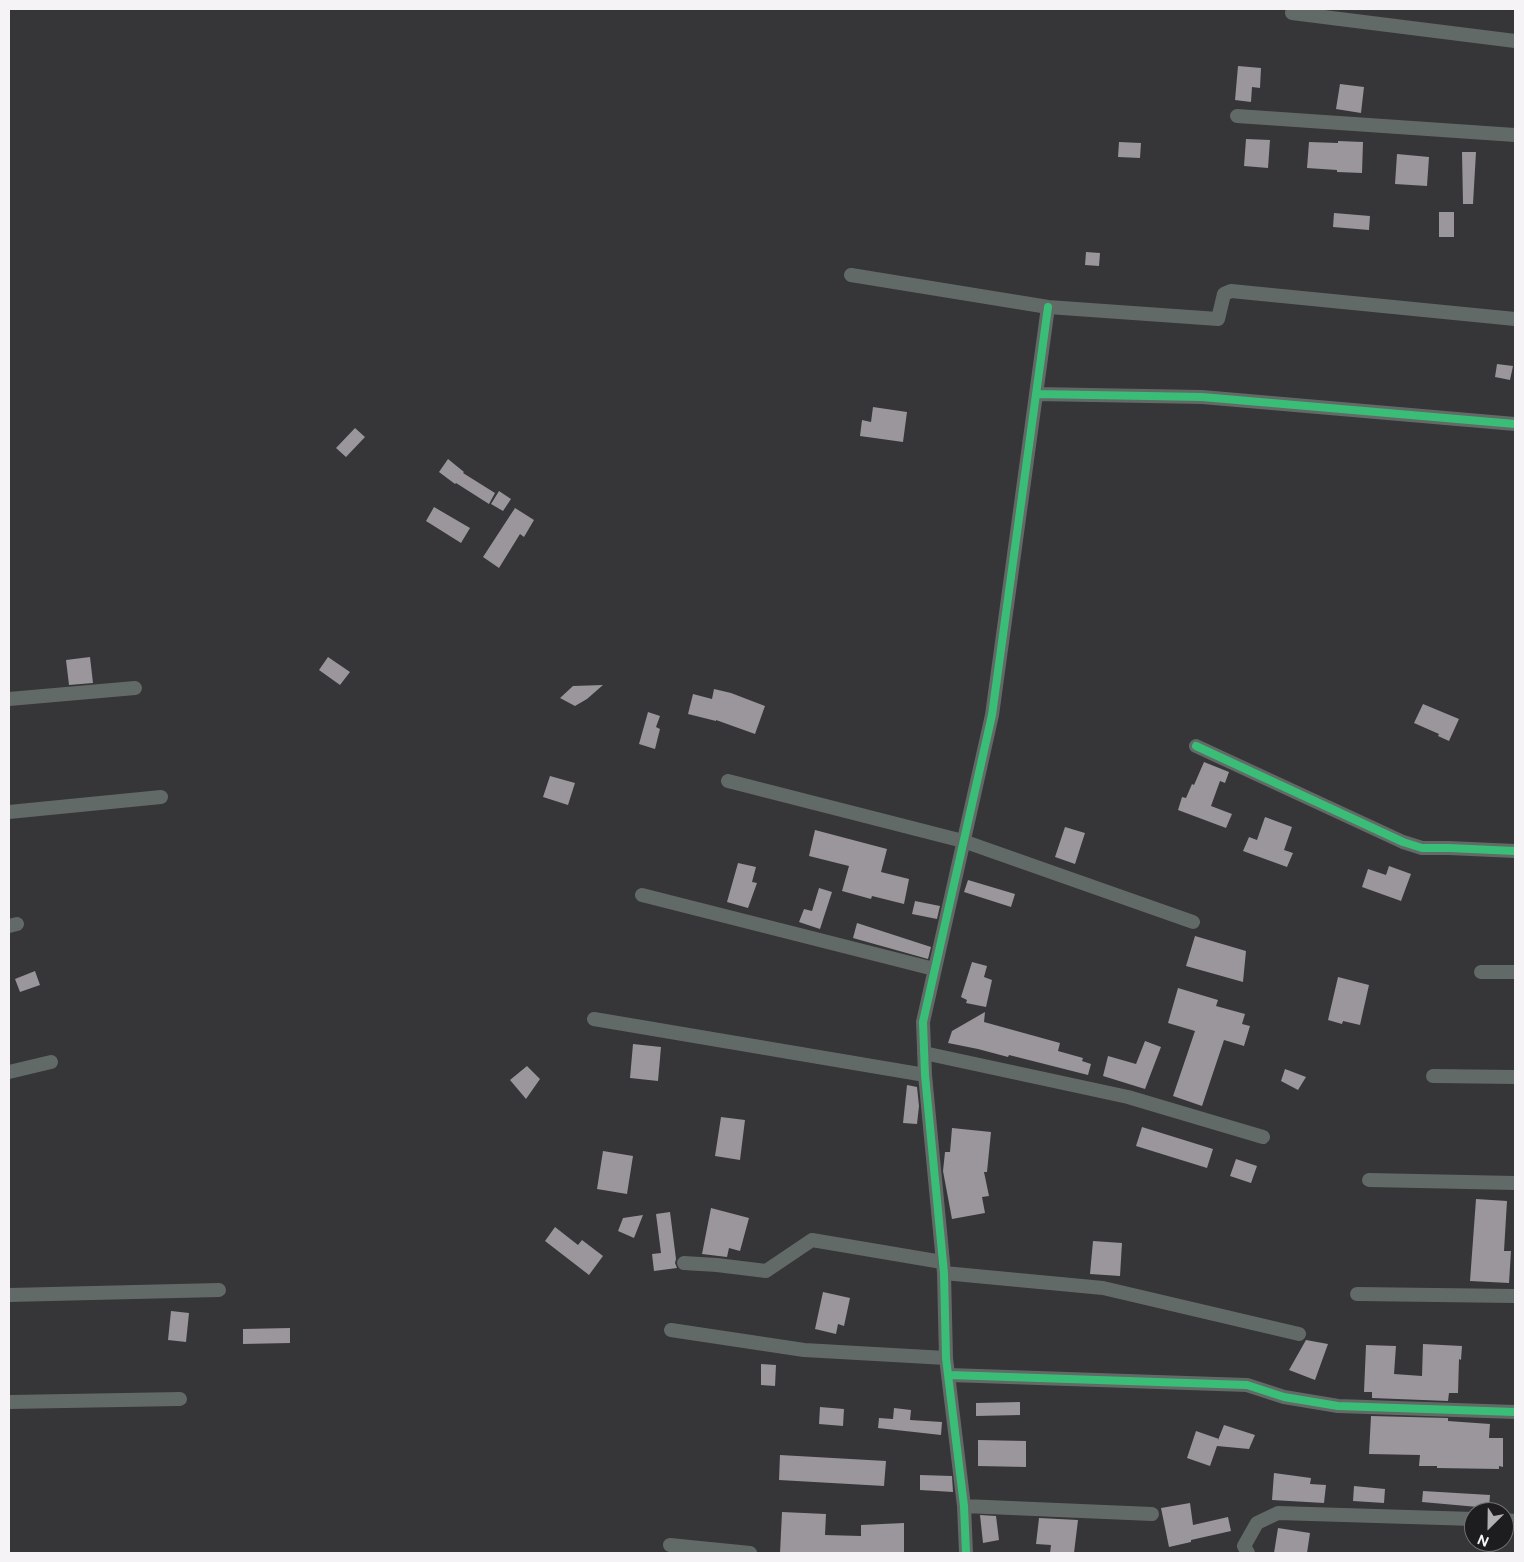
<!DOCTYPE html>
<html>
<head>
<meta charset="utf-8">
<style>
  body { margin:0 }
  #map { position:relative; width:1524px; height:1562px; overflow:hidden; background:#363537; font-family:Figtree,sans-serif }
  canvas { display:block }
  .frame { position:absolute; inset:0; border:10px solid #f5f3f5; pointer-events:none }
  .north { position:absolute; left:1464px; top:1502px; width:50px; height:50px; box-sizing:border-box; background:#1d1c1e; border:1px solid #737274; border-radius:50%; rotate:203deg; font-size:14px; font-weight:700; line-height:20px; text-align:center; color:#f5f3f5 }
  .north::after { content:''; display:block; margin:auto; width:18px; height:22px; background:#b2b0b2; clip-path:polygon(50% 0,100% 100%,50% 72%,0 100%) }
</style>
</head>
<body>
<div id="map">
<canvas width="1524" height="1562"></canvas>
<div class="frame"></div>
<div class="north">N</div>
</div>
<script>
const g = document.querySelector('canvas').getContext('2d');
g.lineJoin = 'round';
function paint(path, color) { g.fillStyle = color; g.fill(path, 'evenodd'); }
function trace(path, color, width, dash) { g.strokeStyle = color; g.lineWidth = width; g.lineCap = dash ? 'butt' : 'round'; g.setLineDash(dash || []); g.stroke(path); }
const building = new Path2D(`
  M1238 66 1261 68 1260 88 1252 87 1251 102 1235 100Z
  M1340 84 1364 87 1361 113 1336 109Z
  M1246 139 1270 140 1268 168 1244 166Z
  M1338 141 1363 142 1362 173 1337 172V170L1307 168 1309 142 1338 143Z
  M1119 142 1141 143 1140 158 1118 157Z
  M1462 152H1476L1473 204H1463Z
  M1397 154 1429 157 1427 186 1395 184Z
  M1439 212H1454V237H1439Z
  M1334 213 1370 216 1369 230 1333 227Z
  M1086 252 1100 253 1099 266 1085 265Z
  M1497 364 1513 366 1510 380 1495 377Z
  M873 407 907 412 903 442 860 436 862 420 871 422Z
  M355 428 365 437 346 457 336 448Z
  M448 459 464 472 463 473 495 493 489 504 456 483 455 484 439 472Z
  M499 491 511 499 503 511 491 504Z
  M434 507 470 528 461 543 426 521Z
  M515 508 534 520 524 537 520 534 499 568 483 557Z
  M90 657 93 683 69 685 66 660Z
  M328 657 350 672 340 685 319 670Z
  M603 685 587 699 575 706 560 698 573 686Z
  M714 689 731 693 765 706 755 734 716 720V721L688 714 693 694 712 699Z
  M1423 704 1459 719 1449 741 1438 736 1439 734 1414 723Z
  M648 712 660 716 656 727 660 729 655 749 639 744Z
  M1204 762 1229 772 1225 783 1220 781 1211 806 1232 814 1226 828 1178 810 1182 797 1186 798 1192 784 1194 785Z
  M550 776 575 783 568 805 543 797Z
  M1265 817 1292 827 1284 850 1293 853 1287 867 1243 851 1249 837 1257 840Z
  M1065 827 1085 833 1075 864 1055 857Z
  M815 830 887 849 881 872 909 879 904 904 872 896 871 899 842 891 849 866 809 856Z
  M738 863 756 867 752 882 757 883 748 908 727 902Z
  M1389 866 1411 874 1401 901 1362 887 1368 869 1386 875Z
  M968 880 1015 894 1011 907 964 892Z
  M819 888 832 892 820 929 799 922 804 909 812 911Z
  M915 901 940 906 937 919 912 914Z
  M857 923 931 947 928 959 853 938Z
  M1195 936 1246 951 1243 982 1186 966Z
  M972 962 987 966 984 977 992 980 986 1007 966 1003 967 1000 961 997Z
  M35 971 40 985 20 992 15 979Z
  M1338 977 1369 985 1360 1025 1343 1021 1342 1024 1328 1020Z
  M1178 988 1218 1000 1216 1006 1245 1014 1242 1024 1250 1026 1244 1046 1224 1040 1202 1106 1173 1096 1195 1031 1168 1023Z
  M985 1012 984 1022 1060 1043 1058 1051 1083 1058 1082 1061 1091 1064 1088 1075 1009 1055 1008 1057 978 1049 948 1043 952 1031Z
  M1145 1041 1161 1047 1145 1089 1103 1076 1108 1056 1136 1064Z
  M633 1044 661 1047 658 1081 630 1078Z
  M527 1066 540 1079 526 1099 510 1080Z
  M1285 1069 1306 1077 1298 1090 1281 1081Z
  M907 1085 917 1087 919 1106 917 1124 903 1123Z
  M721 1117 745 1120 740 1160 715 1156Z
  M1142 1127 1213 1149 1207 1168 1136 1146Z
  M952 1128 991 1132 987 1172H984L989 1196 982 1197 985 1213 952 1219 943 1171 945 1152H950Z
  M603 1151 633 1156 627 1194 597 1189Z
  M1236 1159 1257 1166 1251 1183 1230 1176Z
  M1476 1199 1507 1201 1504 1251H1511L1509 1283 1470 1281Z
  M711 1208 749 1218 740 1251 729 1248 727 1257 702 1254Z
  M670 1212 676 1259 675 1263 677 1268 654 1271 652 1254 661 1253 656 1214Z
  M643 1215 634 1238 618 1231 623 1218Z
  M555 1227 578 1245 582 1240 603 1256 589 1275 545 1241Z
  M1093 1241 1122 1243 1120 1276 1090 1274Z
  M823 1292 850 1298 844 1326 838 1324 836 1334 815 1329Z
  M171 1311 189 1313 186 1342 168 1340Z
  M290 1328V1343L243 1344V1329Z
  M1306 1340 1328 1344 1315 1380 1289 1370Z
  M1423 1344 1462 1346 1461 1360 1459 1359 1458 1393H1449L1448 1401 1372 1398V1392H1364L1366 1345 1396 1346 1394 1374 1422 1376Z
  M761 1364 776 1365 775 1386 761 1385Z
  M1020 1402V1415L976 1416V1403Z
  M820 1407 844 1409 843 1426 819 1424Z
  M894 1408 911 1410 910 1420 942 1422 941 1435 878 1428 879 1418 893 1419Z
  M1371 1416 1448 1418V1421L1490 1424 1489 1438H1503V1467L1499 1466V1469L1437 1468V1466H1419L1420 1455 1369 1454Z
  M1224 1425 1255 1435 1249 1449 1217 1446 1210 1466 1187 1458 1196 1431 1219 1439 1218 1440Z
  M978 1440 1026 1441V1467L978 1466Z
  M780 1455 886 1461 884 1486 779 1480Z
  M1274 1473 1311 1478 1310 1484 1326 1485 1324 1503 1272 1500Z
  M920 1475 952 1476 953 1492 920 1490Z
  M1354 1486 1385 1489 1384 1503 1353 1501Z
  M1423 1491 1490 1495 1489 1508 1422 1502Z
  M1190 1503 1193 1525 1228 1517 1231 1531 1191 1540V1542L1169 1547 1161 1508Z
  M782 1512 826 1514 825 1535 861 1536V1525L904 1523V1553H780Z
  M980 1515 996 1516 999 1540 983 1543Z
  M1039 1518 1078 1520 1074 1553H1050L1051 1545 1036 1544Z
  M1278 1528 1310 1533 1307 1553H1274Z`);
const minor = new Path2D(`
  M1292 13 1515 41
  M1237 116 1515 135
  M851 275 1048 307 1218 319 1224 294 1231 291 1515 319
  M1036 394 1202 397 1515 424
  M9 699 135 688
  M1196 746 1403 842 1422 848H1449L1515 851
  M728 781 963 841 1193 922
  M9 812 161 797
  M642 895 934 969
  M9 926 17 924
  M1481 972H1515
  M594 1019 925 1075
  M924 1053 1128 1097 1263 1137
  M9 1072 51 1062
  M1433 1076 1515 1077
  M1369 1180 1515 1183
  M684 1263 717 1265 766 1271 812 1240 942 1262
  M944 1273 1103 1288 1299 1334
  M1357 1294 1515 1296
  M9 1295 219 1290
  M671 1330 804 1350 946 1358
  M949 1375 1247 1385 1284 1397 1338 1406 1515 1412
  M9 1402 180 1399
  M964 1506 1152 1514
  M1504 1520 1515 1521
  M670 1545 750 1553
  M966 1553 964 1506 946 1358 944 1273 925 1075 923 1022 992 715 1048 307
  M1248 1553 1244 1546 1257 1523 1278 1513 1474 1519`);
const cycleway = new Path2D(`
  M1036 394 1202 397 1515 424
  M1196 746 1403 842 1422 848H1449L1515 851
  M949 1375 1247 1385 1284 1397 1338 1406 1515 1412
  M966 1553 964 1506 946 1358 944 1273 925 1075 923 1022 992 715 1048 307`);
paint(building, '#9a969c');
trace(minor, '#616a66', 14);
trace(cycleway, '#3abd76', 8);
</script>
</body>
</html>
